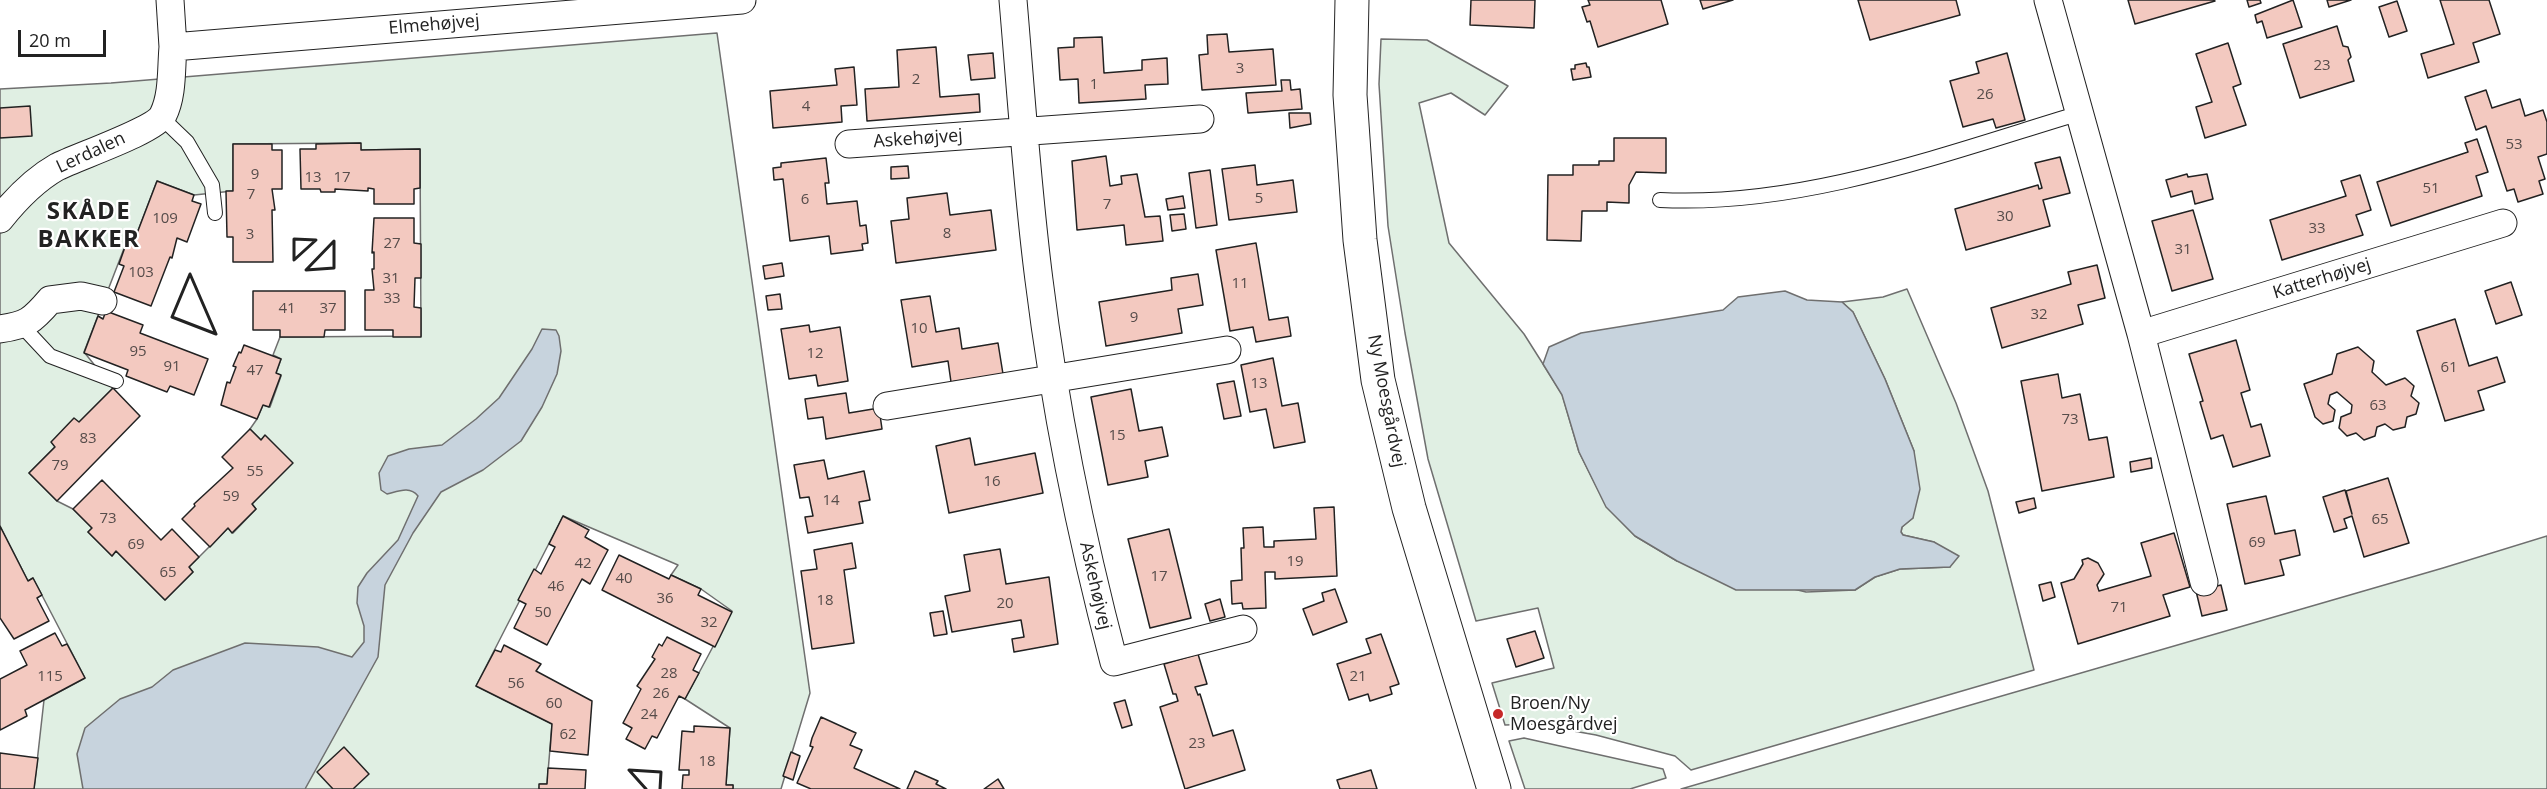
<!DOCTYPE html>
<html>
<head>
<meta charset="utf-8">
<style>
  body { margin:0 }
  #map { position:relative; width:2547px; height:789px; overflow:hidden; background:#fff; font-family:"Open Sans",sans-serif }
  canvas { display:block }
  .scale { position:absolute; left:18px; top:30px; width:88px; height:27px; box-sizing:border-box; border:3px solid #222; border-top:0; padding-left:8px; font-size:18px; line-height:21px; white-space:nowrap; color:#222; -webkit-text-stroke:4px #fff; paint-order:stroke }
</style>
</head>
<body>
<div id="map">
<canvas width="2547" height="789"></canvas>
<div class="scale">20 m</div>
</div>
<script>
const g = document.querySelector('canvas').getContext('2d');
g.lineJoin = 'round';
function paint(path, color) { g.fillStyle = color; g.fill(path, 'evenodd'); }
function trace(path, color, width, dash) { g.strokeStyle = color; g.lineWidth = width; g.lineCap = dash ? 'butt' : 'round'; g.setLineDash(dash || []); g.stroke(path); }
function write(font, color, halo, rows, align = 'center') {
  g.font = font + ' "Open Sans",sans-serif'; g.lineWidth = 4.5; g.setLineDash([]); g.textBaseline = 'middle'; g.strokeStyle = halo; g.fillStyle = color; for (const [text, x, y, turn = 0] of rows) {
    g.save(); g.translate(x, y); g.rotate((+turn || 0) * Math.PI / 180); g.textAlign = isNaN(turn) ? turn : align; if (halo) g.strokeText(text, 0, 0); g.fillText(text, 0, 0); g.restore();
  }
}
const green = new Path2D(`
  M717 33 810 693 781 789H733V785H726L730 728 685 699 732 611 701 589 671 575 678 565 563 516 476 686 552 724 547 784H540L539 789H34L44 700 85 678 33 578 28 581 0 526V89L111 83ZM360 143 361 150 420 149 421 336 280 337 273 355 281 359 276 373 281 376 270 407 263 405 257 419 250 429 261 440 265 436 292 463 252 504 256 509 233 533 228 528 189 567 193 572 165 600 116 551 112 556 88 532 92 528 73 509 57 501 29 473 113 388 84 352 130 233 136 236 157 181 194 195 233 191V144Z
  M1381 39 1427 40 1508 86 1485 115 1451 93 1419 103 1449 243 1524 334 1562 394 1579 452 1607 507 1635 536 1677 561 1806 592 1855 590 1875 577 1900 569 1950 567 1934 542 1903 535 1901 532 1902 527 1913 518 1914 451 1885 379 1853 312 1842 302 1883 297 1907 289 1956 403 1988 491 2034 670 1691 770 1675 756 1596 735 1534 724 1505 725 1492 683 1554 668 1538 608 1476 621 1428 459 1405 333 1388 226 1379 84Z
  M2547 536V789H1681L2443 568Z
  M1524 738 1663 769 1666 778 1630 789H1525L1509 741Z`);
const water = new Path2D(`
  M1785 291 1807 300 1842 302 1853 312 1885 379 1914 451 1920 489 1913 518 1902 527 1901 532 1903 535 1934 542 1959 556 1950 567 1900 569 1875 577 1855 590H1736L1677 561 1635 536 1606 507 1579 452 1562 395 1543 364 1549 347 1581 333 1723 310 1738 297Z
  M542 329 556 330 559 336 561 351 557 374 542 407 521 441 483 470 441 492 413 533 385 585 378 657 305 789H83L77 754 85 728 120 699 152 687 173 670 245 643 318 647 352 657 364 642V626L357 603 358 587 367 573 398 540 418 496C410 486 399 491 387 494L381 490 379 473 388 456 409 449 442 445 476 419 499 398 532 349Z`);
const building = new Path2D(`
  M1471 0H1535L1534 28 1470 25Z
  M1588 0H1661L1668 24 1598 47 1590 21 1587 22 1582 7 1590 5Z
  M1700 0H1733L1703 9Z
  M1858 0H1956L1960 15 1870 40Z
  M2128 0H2214L2215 1 2135 24Z
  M2247 0H2260L2261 3 2249 7Z
  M2293 0 2302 27 2267 38 2262 21 2257 23 2255 15Z
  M2327 0H2351L2329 7Z
  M2440 0H2489L2500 34 2473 43 2479 62 2428 78 2421 54 2454 44Z
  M2397 1 2407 31 2389 37 2379 7Z
  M2337 26 2343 46 2348 47 2351 57 2348 60 2354 81 2300 98 2283 44Z
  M1227 34 1229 52 1273 49 1276 85 1202 90 1199 55 1208 54 1207 35Z
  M1102 37 1104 73 1142 70V60L1167 58 1168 84 1145 85 1146 99 1079 103 1078 79 1060 80 1058 48 1074 47V38Z
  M2228 43 2241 84 2233 87 2246 125 2205 138 2196 107 2212 102 2196 54Z
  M936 47 940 97 979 94 980 112 867 121 865 89 899 87 897 50Z
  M993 53 995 78 971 80 968 55Z
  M2007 53 2025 120 1996 128 1993 119 1963 127 1950 81 1979 73 1976 62Z
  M1586 63 1587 67H1589L1591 77 1573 80 1571 69H1575V65Z
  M854 67 857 105 841 106 842 122 773 128 770 91 837 85 835 69Z
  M1281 80H1290L1291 90 1300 89 1302 109 1248 113 1246 93 1282 91Z
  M2486 90 2492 108 2520 99 2525 116 2543 110 2547 122V154L2538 157 2545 179 2539 181 2543 194 2518 202 2514 189 2507 191 2486 126 2476 130 2465 97Z
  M30 106 32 136 0 138V108Z
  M1289 113H1310L1311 124 1290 128Z
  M1614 138H1666V173L1636 172 1629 185V203L1607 202V211H1582L1581 241 1547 240 1548 175H1573V165H1599V161H1614Z
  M2477 139 2488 172 2476 176 2482 196 2391 226 2377 182 2468 152 2465 143Z
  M361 143V150L420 149V188L414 189V204H374V189L368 188V191L335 189V192H321L320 189H301L300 149H316V144Z
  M233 144H272V150H282V189H272L275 210H272L273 262H233V237H227L226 191H233Z
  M1106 156 1110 186 1122 184 1121 176 1137 174 1145 217 1160 216 1163 241 1126 245 1124 225 1077 230 1072 161Z
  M2060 157 2070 193 2043 200 2050 226 1966 250 1955 209 2038 185 2039 189 2042 188 2035 163Z
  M826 158 829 183H825L827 204 857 201 860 226 866 225 868 243 862 244 863 250 831 254 829 236 790 241 783 179 774 180 773 168 781 167V163Z
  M1255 165 1257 185 1293 180 1297 212 1229 220 1222 169Z
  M908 166 909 178 891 179V167Z
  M1210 170 1217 225 1196 228 1189 173Z
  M2187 174 2188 177 2207 174 2213 199 2195 204 2192 191 2171 197 2166 180Z
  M2360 175 2371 210 2356 215 2363 235 2282 260 2270 220 2346 196 2341 181Z
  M157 181 194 195 192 201 201 204 187 242 177 238 172 258 170 257 151 306 114 292 124 266 119 264 130 233 136 236Z
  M947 193 950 215 991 210 996 250 896 263 891 221 909 219 907 198Z
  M1183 196 1185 208 1168 210 1166 199Z
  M2193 210 2213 279 2172 291 2152 221Z
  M1184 214 1186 229 1172 231 1170 215Z
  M374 218H414V243L421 244V278H415L414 307 421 308V337H393V330H365V290H374L372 269H374V252L372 253Z
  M1256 243 1269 320 1288 317 1291 336 1256 342 1253 327 1230 331 1216 250Z
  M782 263 784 276 765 279 763 266Z
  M2097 265 2105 298 2078 305 2083 324 2002 348 1991 308 2071 284 2068 272Z
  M1198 274 1203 305 1178 309 1182 333 1106 346 1099 302 1172 290 1171 278Z
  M2511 282 2522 315 2496 324 2485 291Z
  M253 291H345V330H325L324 337H280V330H253Z
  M780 294 782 309 768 310 766 296Z
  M930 296 936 332 959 328 962 349 998 343 1003 374 951 382 948 361 912 367 901 300Z
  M106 311 143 325 140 333 208 359 194 395 170 386 167 392 126 376 128 370 84 353 98 316 103 319Z
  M2455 319 2469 366 2497 357 2505 382 2478 391 2484 410 2445 421 2417 331Z
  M809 325 810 332 840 327 848 381 818 386 816 375 789 379 781 329Z
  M2236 340 2250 390 2241 393 2251 427 2261 424 2270 456 2233 467 2223 435 2211 439 2200 402 2203 401 2189 354Z
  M244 345 281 359 276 373 281 375 269 407 263 405 257 419 221 405 227 382 230 383 236 367 233 366 239 352 241 353Z
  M2358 347 2374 361 2372 372 2386 385 2405 378 2414 386 2411 396 2419 403 2416 414 2407 417 2405 427 2393 430 2385 424 2377 427 2375 436 2364 440 2356 433 2347 436 2339 428 2341 417 2351 413 2352 405 2337 392 2330 395 2328 404 2335 410 2333 421 2323 424 2315 417 2304 384 2332 374 2337 354Z
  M1273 358 1282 406 1298 403 1305 442 1274 448 1266 409 1250 412 1241 365Z
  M2058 374 2062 398 2080 394 2089 440 2107 437 2114 477 2042 491 2021 381Z
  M1234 381 1241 416 1224 419 1217 384Z
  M113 388 140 416 57 501 29 473 55 447 51 442 74 418 79 422Z
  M1131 389 1139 431 1162 427 1168 456 1145 461 1148 477 1108 485 1091 397Z
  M846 393 849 413 879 408 882 429 826 439 823 417 808 419 805 399Z
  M250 429 261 440 265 435 293 463 252 504 256 509 232 533 228 528 210 547 182 519 195 506 194 504 233 468 222 457Z
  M970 438 975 465 1035 453 1043 493 949 513 936 446Z
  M2151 458 2152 468 2131 472 2130 462Z
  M824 460 828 479 864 471 870 500 859 502 863 523 808 533 805 517 813 516 809 497 800 498 794 465Z
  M2388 478 2409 543 2364 557 2352 516 2344 519 2347 528 2334 532 2323 497 2345 490 2352 514 2346 491Z
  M102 480 161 540 172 529 199 557 189 567 193 572 165 600 116 551 112 556 88 532 92 528 73 509Z
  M2266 496 2275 534 2295 530 2300 555 2280 560 2284 575 2245 584 2227 504Z
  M2034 498 2036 508 2019 513 2016 502Z
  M1334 507 1337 576 1275 579V572H1265L1266 608 1243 609 1242 603 1232 604 1231 581 1242 580 1241 548H1244L1243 528 1263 527 1264 547H1274V541L1316 539 1314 508Z
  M563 516 589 530 585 537 608 550 590 584 582 579 547 645 514 628 526 604 518 600 534 569 541 574 555 547 549 544Z
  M0 526 28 581 33 578 42 595 37 598 49 621 14 639 0 618Z
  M1169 529 1191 618 1150 628 1128 539Z
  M2174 533 2190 587 2163 595 2170 616 2078 644 2061 583 2074 579 2083 564 2082 560 2088 558 2098 563 2104 574 2097 585 2099 591 2151 576 2141 543Z
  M852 543 856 568 844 570 854 643 812 649 801 571 817 569 814 550Z
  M1000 549 1006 584 1049 577 1058 644 1014 652 1012 639 1024 637 1021 620 952 632 945 596 970 591 964 555Z
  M619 555 669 579 671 575 701 589 698 595 732 612 715 647 602 590Z
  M2051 582 2055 597 2043 601 2039 585Z
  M2221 585 2227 610 2202 616 2196 591Z
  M1335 589 1347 622 1313 635 1303 609 1324 601 1322 593Z
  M1220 599 1225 617 1210 621 1205 604Z
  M943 611 947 634 934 636 930 613Z
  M1535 631 1544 658 1516 667 1507 639Z
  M55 633 62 646 67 644 85 678 25 710 27 716 0 730V679L27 665 20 651Z
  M1381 634 1399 684 1390 687 1392 694 1370 701 1368 694 1349 700 1337 664 1371 653 1366 639Z
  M667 637 701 654 693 670 699 673 685 699 679 696 657 738 652 736 645 749 626 739 632 728 623 723 641 689 637 686 655 659 652 657 659 644 662 646Z
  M504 645 541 664 536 671 592 701 588 755 550 751 552 724 476 686 495 650 501 652Z
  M1198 654 1207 684 1195 687 1198 695 1200 694 1213 736 1233 730 1245 770 1185 789 1160 707 1178 701 1176 694H1173L1164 664Z
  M1125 700 1132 725 1122 728 1114 703Z
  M821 717 856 733 850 745 862 750 854 768 900 789H811L797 783 813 747 810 746 812 738Z
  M694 726 730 728 726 785H733V789H682L683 775H689V770H679L682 731 694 732Z
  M344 747 369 774 353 789H333L317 772Z
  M791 752 800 756 793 780 783 776Z
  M0 753 38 758 34 789H0Z
  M548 768 586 770 585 789H539V784H547Z
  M1371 770 1377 789H1340L1337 780Z
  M915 771 938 781 936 784 946 789H907Z
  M998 779 1004 789H984Z`);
const lane = new Path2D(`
  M162 118 187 142 212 185 215 213
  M1660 200C1803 207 1944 154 2080 113
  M22 326 50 356 116 381`);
const street = new Path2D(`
  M170 0 173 47 742 0
  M1013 0C1021 93 1027 187 1039 280 1055 409 1081 537 1114 662L1243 629
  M2048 0 2141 334 2204 582
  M849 144 1200 119
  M0 219C16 199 34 180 57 167 76 157 154 131 163 115 173 95 171 69 173 47
  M0 329C27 325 32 321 50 300L81 296 103 301
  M2141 334 2503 223
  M887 406 1227 350`);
const secondary = new Path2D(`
  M1352 0 1350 95 1360 240 1378 380 1409 508 1494 789`);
const wall = new Path2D(`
  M294 239 316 240 294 260Z
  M334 241V268L306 270Z
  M190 274 216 334 172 317Z
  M646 789 629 770 661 772 660 789`);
const markers = [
  [1498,714,6,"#c62828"]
];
const numberNames = [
  ["23",2322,66],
  ["3",1240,69],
  ["2",916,80],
  ["1",1094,85],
  ["26",1985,95],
  ["4",806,107],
  ["53",2514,145],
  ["9",255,175],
  ["13",313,178],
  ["17",342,178],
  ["51",2431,189],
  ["7",251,195],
  ["5",1259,199],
  ["6",805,200],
  ["7",1107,205],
  ["30",2005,217],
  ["109",165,219],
  ["33",2317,229],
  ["8",947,234],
  ["3",250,235],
  ["27",392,244],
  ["31",2183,250],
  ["103",141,273],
  ["31",391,279],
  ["11",1240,284],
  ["33",392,299],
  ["41",287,309],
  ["37",328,309],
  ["32",2039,315],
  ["9",1134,318],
  ["10",919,329],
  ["95",138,352],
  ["12",815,354],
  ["91",172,367],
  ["61",2449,368],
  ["47",255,371],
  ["13",1259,384],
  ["63",2378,406],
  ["73",2070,420],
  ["15",1117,436],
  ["83",88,439],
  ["79",60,466],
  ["55",255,472],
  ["16",992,482],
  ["59",231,497],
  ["14",831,501],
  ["73",108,519],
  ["65",2380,520],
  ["69",2257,543],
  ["69",136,545],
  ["19",1295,562],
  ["42",583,564],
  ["65",168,573],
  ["17",1159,577],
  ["40",624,579],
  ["46",556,587],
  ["36",665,599],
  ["18",825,601],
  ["20",1005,604],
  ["71",2119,608],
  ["50",543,613],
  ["32",709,623],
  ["28",669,674],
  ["115",50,677],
  ["21",1358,677],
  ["56",516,684],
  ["26",661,694],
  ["60",554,704],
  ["24",649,715],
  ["62",568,735],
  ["23",1197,744],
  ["18",707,762]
];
const streetNames = [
  ["Elmehøjvej",434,25,-5],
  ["Askehøjvej",918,139,-4],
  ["Lerdalen",91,153,-25],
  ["Katterhøjvej",2322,279,-17],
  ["Ny Moesgårdvej",1386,401,79],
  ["Askehøjvej",1095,586,77]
];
const poiNames = [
  ["Broen/Ny",1510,704],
  ["Moesgårdvej",1510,725]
];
const districtNames = [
  ["SKÅDE",89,212],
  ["BAKKER",89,240]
];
paint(green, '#e0efe3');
trace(green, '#6f6f6f', 1.5);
paint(water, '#c7d3dd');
trace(water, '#6f6f6f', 1.5);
paint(building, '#f3c9c0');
trace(building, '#222', 1.5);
trace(lane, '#222', 16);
trace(street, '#222', 29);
trace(secondary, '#222', 35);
trace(lane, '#fff', 14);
trace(street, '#fff', 27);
trace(secondary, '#fff', 33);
trace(wall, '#222', 3);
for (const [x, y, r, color] of markers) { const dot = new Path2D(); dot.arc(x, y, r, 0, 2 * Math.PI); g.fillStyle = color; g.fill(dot); trace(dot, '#fff', 2); }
write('15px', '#564c4a', null, numberNames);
write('18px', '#222', '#fff', streetNames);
write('18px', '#222', '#fff', poiNames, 'left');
g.letterSpacing = '1.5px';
write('bold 24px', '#222', '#fff', districtNames);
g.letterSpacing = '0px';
</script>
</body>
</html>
